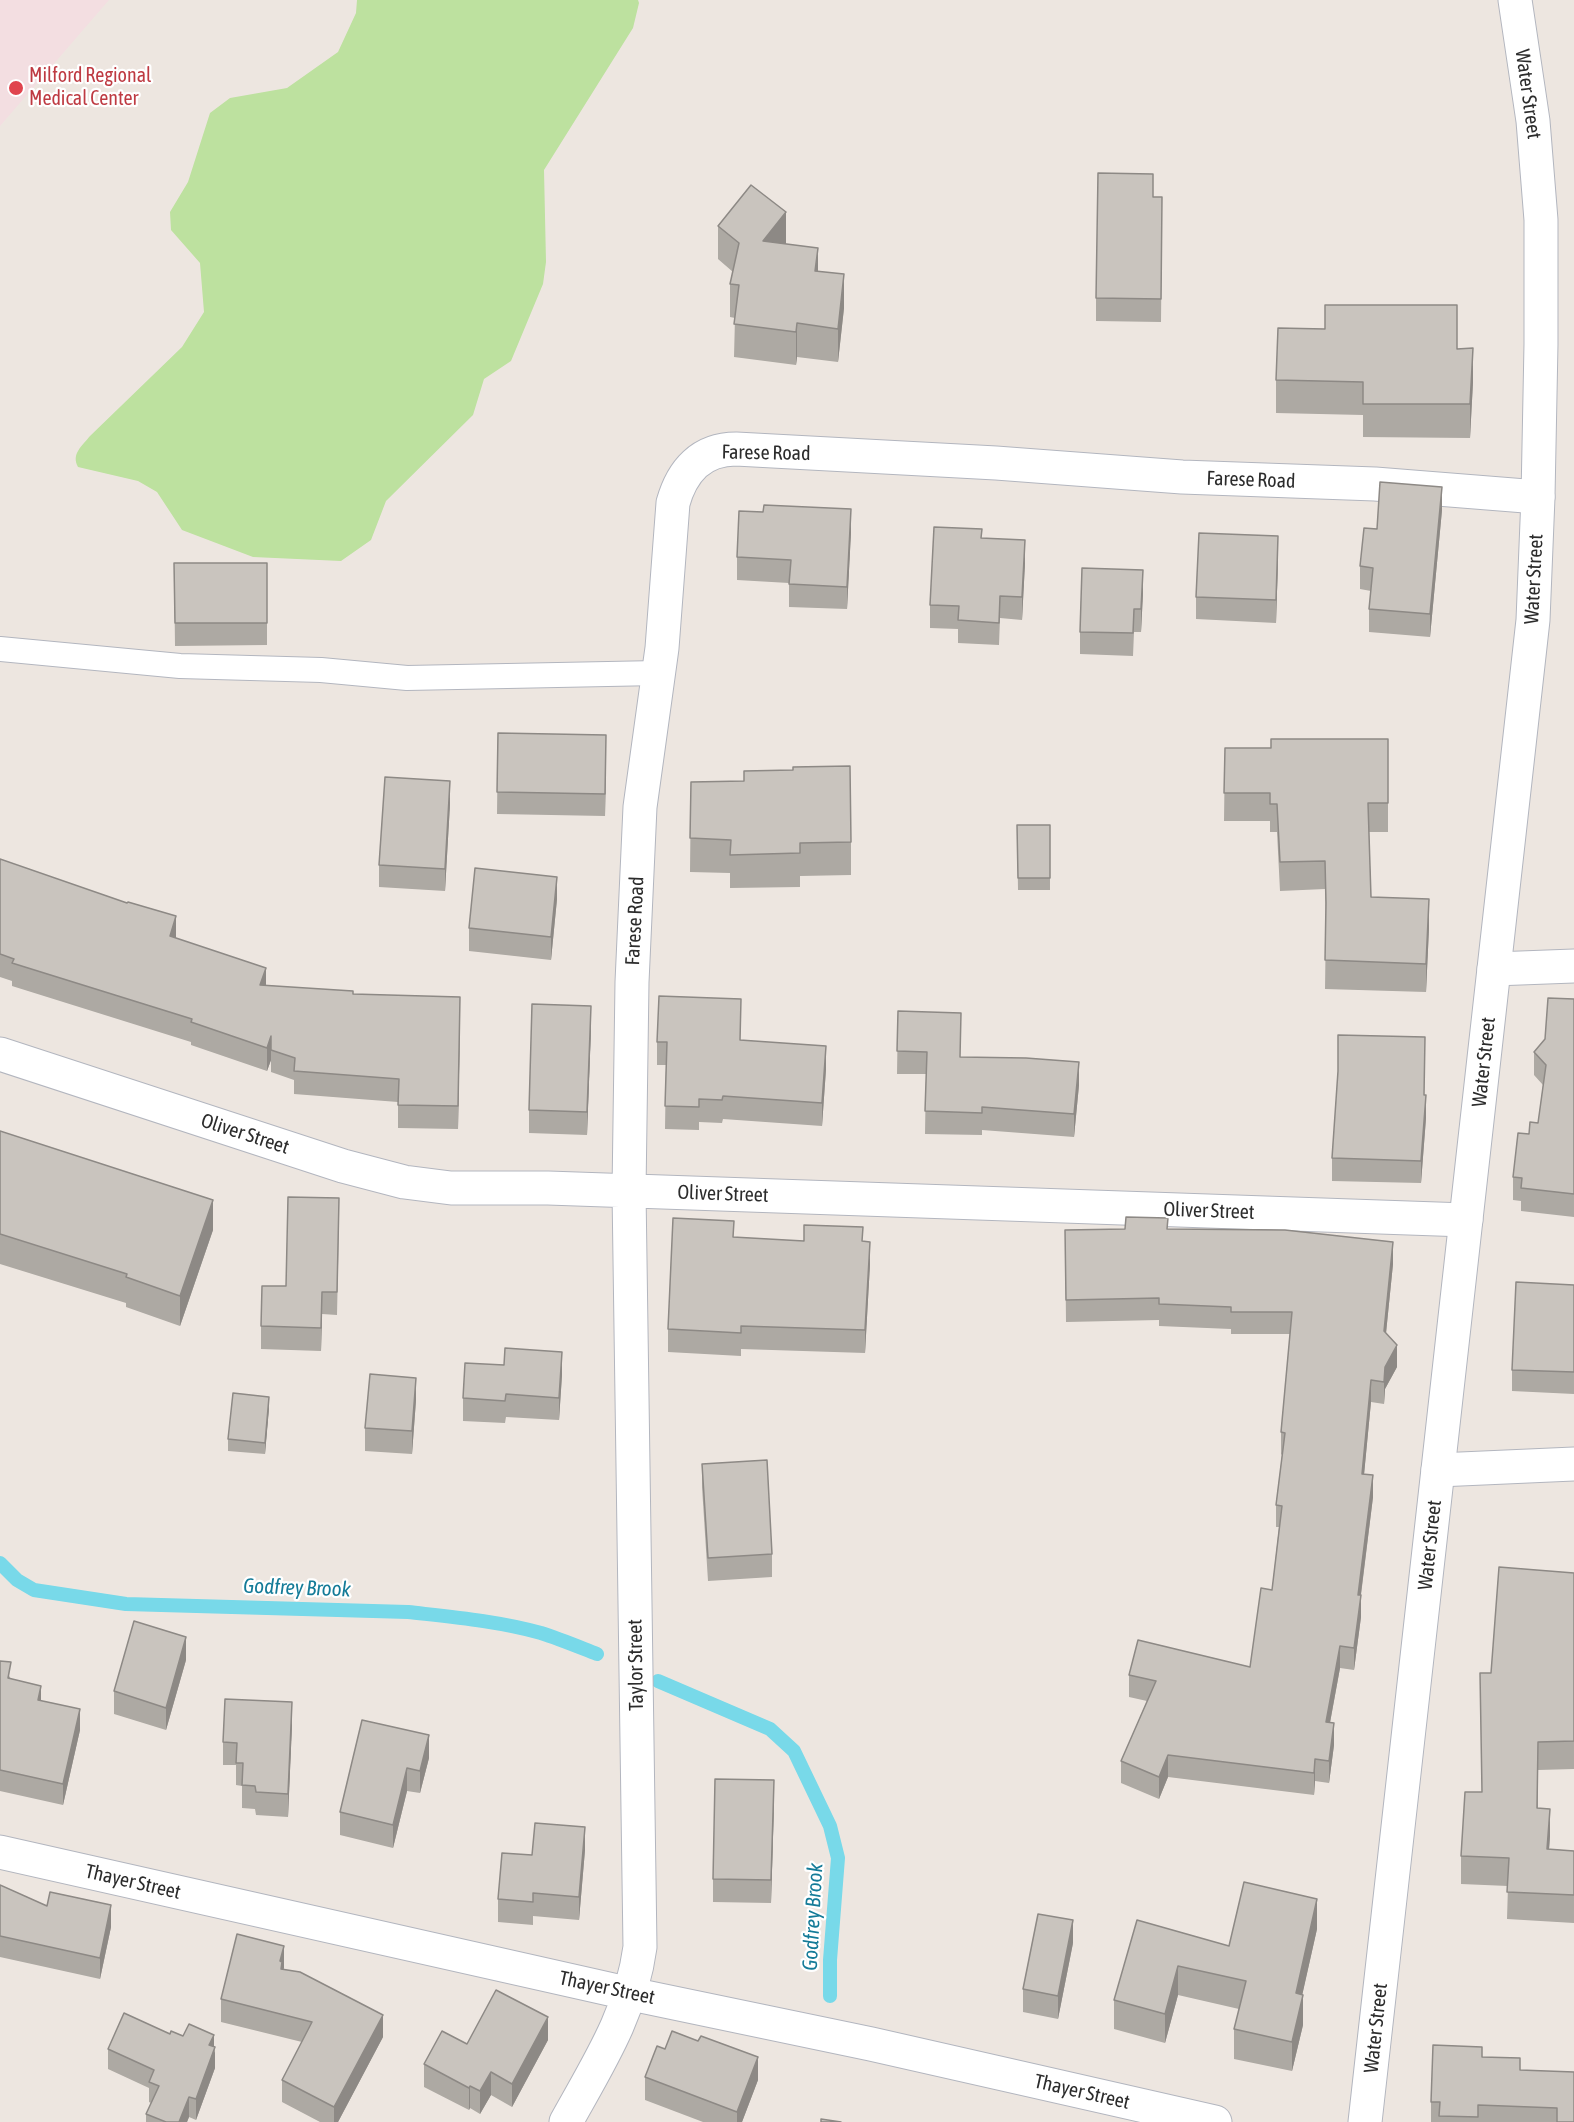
<!DOCTYPE html>
<html>
<head>
<meta charset="utf-8">
<style>
  body { margin:0 }
  canvas { display:block; background:#ede6e0 }
</style>
</head>
<body>
<canvas width="1574" height="2122"></canvas>
<script>
const g = document.querySelector('canvas').getContext('2d');
g.lineJoin = 'round';
function paint(path, color) { g.fillStyle = color; g.fill(path, 'evenodd'); }
function trace(path, color, width, dash) { g.strokeStyle = color; g.lineWidth = width; g.lineCap = dash ? 'butt' : 'round'; g.setLineDash(dash || []); g.stroke(path); }
function write(font, color, halo, rows, align = 'center') {
  g.font = font + ' "Asap Condensed",sans-serif'; g.lineWidth = 4.5; g.setLineDash([]); g.textBaseline = 'middle'; g.strokeStyle = halo; g.fillStyle = color; for (const [text, x, y, turn = 0] of rows) {
    g.save(); g.translate(x, y); g.rotate((+turn || 0) * Math.PI / 180); g.textAlign = isNaN(turn) ? turn : align; if (halo) g.strokeText(text, 0, 0); g.fillText(text, 0, 0); g.restore();
  }
}
const medical = new Path2D(`
  M0 0H109L0 126Z`);
const green = new Path2D(`
  M357 0H638L639 3 633 28 544 170 546 262 543 284 511 361 484 379 473 415 386 501 371 540 341 561 253 557 182 530 157 492 138 481 78 467C71 454 82 446 90 436L182 347 204 312 200 263 171 230 170 212 188 182 210 113 230 98 287 88 338 52 356 13Z`);
const stream = new Path2D(`
  M0 1563 17 1580 34 1590 126 1604 408 1612C452 1617 498 1621 541 1633 560 1639 579 1647 597 1654
  M658 1681 770 1729 794 1751 830 1826 838 1858 830 1960V1996`);
const service = new Path2D(`
  M0 649 180 666 321 670 407 678 658 673`);
const minor = new Path2D(`
  M1494 969 1574 966
  M0 1054 343 1166 404 1182 451 1188H548L1466 1220
  M1438 1470 1574 1464
  M0 1852 631 1994 871 2044 1215 2122
  M566 2122C598 2064 631 2014 640 1947L629 1191 632 982 640 807 662 648 673 503C682 471 701 449 736 449L996 463 1182 477 1375 484 1538 497`);
const tertiary = new Path2D(`
  M1365 2122 1533 620 1538 497 1541 344V220L1533 121 1515 0`);
const wall = new Path2D(`
  M1153 197 1162 220 1161 322 1096 321V298Z
  M718 226 786 244 818 271 844 308 838 362 797 357 796 365 734 357 735 318 730 317V284L733 272 718 259Z
  M1457 349 1473 382 1470 438 1363 437V415L1276 413V380Z
  M1442 510 1430 637 1369 632V609L1371 591 1360 589V566L1377 529Z
  M851 532 847 609 789 607V583L737 580V557Z
  M982 538 1025 563 1022 620 1000 618 999 645 958 643V629L930 628V605Z
  M1278 559 1276 623 1196 619V597Z
  M174 563H267V645L175 646Z
  M1143 593 1141 632H1134L1133 656 1080 654V632Z
  M498 733 606 758 605 816 497 814Z
  M1388 739V832H1369L1371 897 1429 928 1426 992 1325 989 1326 919 1325 889 1280 891 1277 832H1270V821H1224L1225 748H1271Z
  M691 782 851 842V875L800 876V887L730 888V873L690 872Z
  M450 804 445 891 379 887V865Z
  M1017 825H1050V890H1018Z
  M0 859 176 938 266 985 353 994 460 1020 458 1129 398 1128V1102L294 1094V1080L271 1072V1060L267 1071 191 1045V1042L12 986V981L0 977Z
  M557 899 551 960 469 951V928Z
  M1574 999V1217L1521 1211V1201L1513 1200V1177L1529 1134 1538 1123 1543 1085 1534 1075V1052L1545 1039Z
  M898 1011 960 1057 1079 1085 1074 1137 982 1130V1135L925 1134 926 1074H897Z
  M741 1022 740 1040 826 1069 822 1126 723 1119 722 1123 699 1122V1130L665 1129 666 1065H657V1042Z
  M591 1029 587 1135 529 1133V1110Z
  M1425 1095 1426 1118 1421 1183 1332 1181V1158Z
  M0 1131 213 1230 180 1326 126 1307V1303L0 1264Z
  M339 1221 337 1315 322 1314 321 1351 261 1349V1326L286 1286Z
  M1168 1229 1393 1264 1386 1333 1397 1367 1385 1389 1384 1404 1371 1402 1364 1474 1373 1497 1361 1595V1617L1354 1670 1340 1668 1330 1723 1334 1745 1329 1783 1315 1781 1314 1795 1168 1777 1159 1799 1121 1783V1761L1147 1701 1129 1697V1675L1250 1667 1272 1590 1279 1527H1276V1505L1282 1455 1281 1454V1432L1290 1334H1231V1329L1159 1326V1320L1066 1322 1065 1230Z
  M734 1237 804 1241 870 1264 865 1353 741 1349V1356L668 1352V1329Z
  M1574 1285V1394L1512 1391V1370Z
  M562 1375 559 1420 506 1417 505 1423 463 1421V1398Z
  M416 1400 412 1454 365 1451V1428Z
  M269 1408 265 1454 228 1451V1439Z
  M702 1464 772 1554V1577L708 1581 702 1487Z
  M1574 1573V1769L1538 1770V1808L1550 1836 1549 1849 1574 1851V1923L1507 1919 1508 1886 1461 1884V1856L1482 1792 1491 1673Z
  M186 1660 166 1730 114 1714V1691Z
  M0 1661 11 1679 80 1730 63 1805 0 1791Z
  M362 1720 429 1758 420 1793 407 1791 393 1848 340 1835V1812Z
  M292 1725 288 1817 256 1815 255 1809 242 1808V1786L236 1785V1765H223V1742Z
  M774 1803 771 1903 713 1902V1879Z
  M585 1850 579 1920 533 1916V1925L498 1922V1899L532 1855Z
  M0 1885 47 1906 111 1927 100 1979 0 1957Z
  M1137 1920 1229 1946 1317 1929 1302 1995 1303 2025 1292 2071 1234 2059V2029L1239 2009 1178 1995 1165 2043 1114 2029V2000Z
  M1073 1943 1058 2019 1023 2012V1989Z
  M284 1969 383 2037 338 2122H320L282 2102V2080L302 2042 221 2022V1999Z
  M170 2034 214 2047 215 2068 196 2120 189 2117 187 2122H146V2114L151 2103 149 2102V2088L108 2069V2049Z
  M548 2040 512 2107 491 2095 480 2114 470 2108 469 2110 424 2087V2064L467 2044Z
  M1482 2057 1520 2070 1574 2122H1431V2102Z
  M645 2077 758 2080 742 2122H703L645 2100Z`);
const shadedWall = new Path2D(`
  M786 212V245L763 241Z
  M818 248V281L815 271Z
  M844 274V308L838 362V329Z
  M797 323V357L796 365V332Z
  M1473 348V382L1470 438V404Z
  M1442 487V510L1430 637V614Z
  M851 509V532L847 609V587Z
  M1278 536V559L1276 623V600Z
  M1025 540V563L1022 620V597Z
  M1143 570V593L1141 632V609Z
  M606 735V758L605 816V794Z
  M450 781V804L445 891V869Z
  M557 877V899L551 960V937Z
  M1429 899V928L1426 992V964Z
  M176 916V939L170 936Z
  M266 968V990L260 985Z
  M460 997V1020L458 1129V1106Z
  M591 1006V1029L587 1135V1112Z
  M271 1036V1060L267 1071V1048Z
  M826 1046V1069L822 1126V1103Z
  M1079 1062V1085L1074 1137V1114Z
  M1426 1095V1118L1421 1183V1161Z
  M213 1200V1230L180 1326V1296Z
  M870 1242V1264L865 1353V1330Z
  M1393 1242V1264L1384 1353V1331Z
  M322 1292V1314L321 1351V1328Z
  M1397 1345V1367L1385 1389 1384 1404V1382L1385 1367Z
  M562 1352V1375L559 1420V1398Z
  M416 1378V1400L412 1454V1431Z
  M1371 1380V1402L1362 1496V1474Z
  M269 1397V1408L265 1454V1443Z
  M1373 1475V1497L1358 1617V1595Z
  M1361 1595V1617L1354 1670V1648Z
  M186 1637V1660L166 1730V1708Z
  M1340 1646V1668L1326 1744V1722Z
  M41 1686V1707L38 1700Z
  M292 1702V1725L288 1817V1794Z
  M80 1709V1730L63 1805V1784Z
  M1334 1723V1745L1329 1783V1761Z
  M429 1735V1758L420 1793V1771Z
  M1168 1755V1777L1159 1799V1777Z
  M1315 1759V1781L1314 1795V1773Z
  M407 1768V1791L393 1848V1825Z
  M774 1780V1803L771 1903V1880Z
  M1550 1809V1836L1547 1877V1849Z
  M585 1827V1850L579 1920V1897Z
  M1317 1899V1929L1296 2023V1993Z
  M111 1905V1927L100 1979V1958Z
  M1073 1920V1943L1058 2019V1996Z
  M284 1946V1968L282 1977 280 1961Z
  M1178 1966V1995L1165 2043V2014Z
  M1303 1995V2025L1292 2071V2042Z
  M383 2015V2037L338 2122H334V2107Z
  M548 2017V2040L512 2107V2084Z
  M214 2035V2053L215 2047V2068L196 2120V2099L209 2045Z
  M758 2057V2080L742 2122H737V2112Z
  M491 2072V2095L480 2114V2091Z
  M470 2086V2108L469 2110V2088Z
  M189 2097V2117L187 2122H179Z`);
const building = new Path2D(`
  M1098 173 1153 174V197H1162L1161 299 1096 298Z
  M751 185 786 212 763 241 818 248 815 271 844 274 838 329 797 323 796 332 734 324 739 285 730 284 739 243 718 226Z
  M1325 305H1457V349L1473 348 1470 404H1363V382L1276 380 1278 328 1325 329Z
  M1380 482 1442 487 1430 614 1369 609 1373 568 1360 566 1364 528 1377 529Z
  M764 505 851 509 847 587 789 584 791 560 737 557 739 511 763 512Z
  M934 527 982 529 981 538 1025 540 1022 597 1000 596 999 623 958 620 959 606 930 605Z
  M1199 533 1278 536 1276 600 1196 597Z
  M174 563H267V623H175Z
  M1082 568 1143 570 1141 609H1134L1133 633 1080 632Z
  M498 733 606 735 605 794 497 792Z
  M1271 739H1388V803H1368L1371 897 1429 899 1426 964 1325 960 1326 903 1325 861 1280 862 1277 804H1270V793H1224L1225 748H1271Z
  M850 766 851 842 800 843V853L730 855 731 840 690 838 691 782 744 781V771L793 770V767Z
  M385 777 450 781 445 869 379 865Z
  M1017 825H1050V878H1018Z
  M0 859 127 903 128 902 176 916 170 936 266 968 260 985 353 991V994L460 997 458 1106 398 1105 399 1079 294 1071 295 1058 271 1050V1036L267 1048 191 1022 192 1019 12 963 14 959 0 954Z
  M475 868 557 877 551 937 469 928Z
  M659 996 741 999 740 1040 826 1046 822 1103 723 1096 722 1100 699 1099V1107L665 1106 667 1042H657Z
  M1548 998 1574 999V1194L1521 1188 1522 1178 1513 1177 1518 1133 1529 1134 1530 1122 1538 1123 1546 1065 1534 1052 1545 1039Z
  M532 1004 591 1006 587 1112 529 1110Z
  M898 1011 961 1013 960 1057 1026 1058 1079 1062 1074 1114 982 1107V1113L925 1111 927 1052 897 1051Z
  M1338 1035 1425 1037 1424 1095H1426L1421 1161 1332 1158 1338 1071Z
  M0 1131 213 1200 180 1296 126 1277 127 1274 0 1234Z
  M288 1197 339 1198 337 1292H322L321 1328 261 1326 262 1286H286Z
  M1126 1217 1168 1218 1167 1229 1285 1230 1393 1242 1384 1331 1397 1345 1385 1367 1384 1382 1371 1380 1362 1474 1373 1475 1358 1595H1361L1354 1648 1340 1646 1326 1722 1334 1723 1329 1761 1315 1759 1314 1773 1168 1755 1159 1777 1121 1761 1156 1681 1129 1675 1138 1640 1250 1667 1261 1588 1272 1590 1282 1506 1276 1505 1285 1433 1281 1432 1292 1312H1231V1307L1159 1304V1298L1066 1300 1065 1230 1125 1229Z
  M673 1218 734 1221 733 1237 804 1241V1225L863 1227 862 1241 870 1242 865 1330 741 1326V1333L668 1329Z
  M1516 1282 1574 1285V1372L1512 1370Z
  M505 1348 562 1352 559 1398 506 1394 505 1401 463 1398 465 1363 504 1365Z
  M370 1374 416 1378 412 1431 365 1428Z
  M233 1393 269 1397 265 1443 228 1439Z
  M767 1460 772 1554 708 1558 702 1464Z
  M1499 1567 1574 1573V1741L1538 1742 1537 1808 1550 1809 1547 1849 1574 1851V1895L1507 1892 1509 1858 1461 1856 1465 1792H1482L1480 1673H1491Z
  M134 1621 186 1637 166 1708 114 1691Z
  M0 1661 11 1662 8 1678 41 1686 38 1700 80 1709 63 1784 0 1770Z
  M225 1699 292 1702 288 1794 256 1792 255 1786 242 1785 243 1763H236L237 1743 223 1742Z
  M362 1720 429 1735 420 1771 407 1768 393 1825 340 1812Z
  M715 1779 774 1780 771 1880 713 1879Z
  M535 1823 585 1827 579 1897 533 1893V1902L498 1899 502 1853 532 1855Z
  M1244 1882 1317 1899 1296 1993 1303 1995 1292 2042 1234 2029 1246 1981 1178 1966 1165 2014 1114 2000 1137 1920 1229 1946Z
  M0 1885 47 1906 50 1892 111 1905 100 1958 0 1936Z
  M1038 1914 1073 1920 1058 1996 1023 1989Z
  M237 1934 284 1946 280 1961 282 1962 281 1969 300 1972 383 2015 334 2107 282 2080 312 2022 221 1999Z
  M496 1990 548 2017 512 2084 491 2072 480 2091 470 2086 469 2088 424 2064 442 2031 467 2044Z
  M124 2013 170 2034 171 2031 183 2036 189 2024 214 2035 209 2045 215 2047 196 2099 189 2097 179 2122H166L146 2114 159 2086 149 2082 154 2070 108 2049Z
  M672 2031 698 2041 701 2036 758 2057 737 2112 645 2077 657 2046 665 2049Z
  M1433 2045 1482 2047V2057L1520 2058V2070L1574 2072V2122H1557V2108L1478 2105V2117L1439 2116 1440 2102H1431Z
  M821 2119 841 2122H821Z`);
const markers = [
  [16,88,8,"#e0444e"]
];
const healthNames = [
  ["Milford Regional",29,76],
  ["Medical Center",29,99]
];
const streetNames = [
  ["Water Street",1528,94,82],
  ["Farese Road",766,453,1],
  ["Farese Road",1251,480,2],
  ["Water Street",1534,579,-87],
  ["Farese Road",635,921,-87],
  ["Water Street",1484,1062,-84],
  ["Oliver Street",245,1134,18],
  ["Oliver Street",723,1194,2],
  ["Oliver Street",1209,1211,2],
  ["Water Street",1430,1545,-84],
  ["Taylor Street",636,1665,-91],
  ["Thayer Street",133,1882,13],
  ["Thayer Street",607,1988,12],
  ["Water Street",1376,2028,-84],
  ["Thayer Street",1082,2092,13]
];
const waterNames = [
  ["Godfrey Brook",297,1588,2],
  ["Godfrey Brook",813,1917,-87]
];
paint(medical, '#f3dee1');
paint(green, '#bde19f');
trace(stream, '#78d9e9', 14);
trace(service, '#b3b6bf', 26);
trace(minor, '#b3b6bf', 35);
trace(tertiary, '#b3b6bf', 35);
trace(service, '#fff', 24);
trace(minor, '#fff', 33);
trace(tertiary, '#fff', 33);
paint(wall, '#ada9a3');
paint(shadedWall, '#8d8985');
paint(building, '#c9c4be');
trace(building, '#8d8985', 1.5);
for (const [x, y, r, color] of markers) { const dot = new Path2D(); dot.arc(x, y, r, 0, 2 * Math.PI); g.fillStyle = color; g.fill(dot); trace(dot, '#fff', 2); }
write('20px', '#be3a42', '#fff', healthNames, 'left');
write('20px', '#2c2c2c', '#fff', streetNames);
write('italic 21px', '#147b98', '#fff', waterNames);
</script>
</body>
</html>
